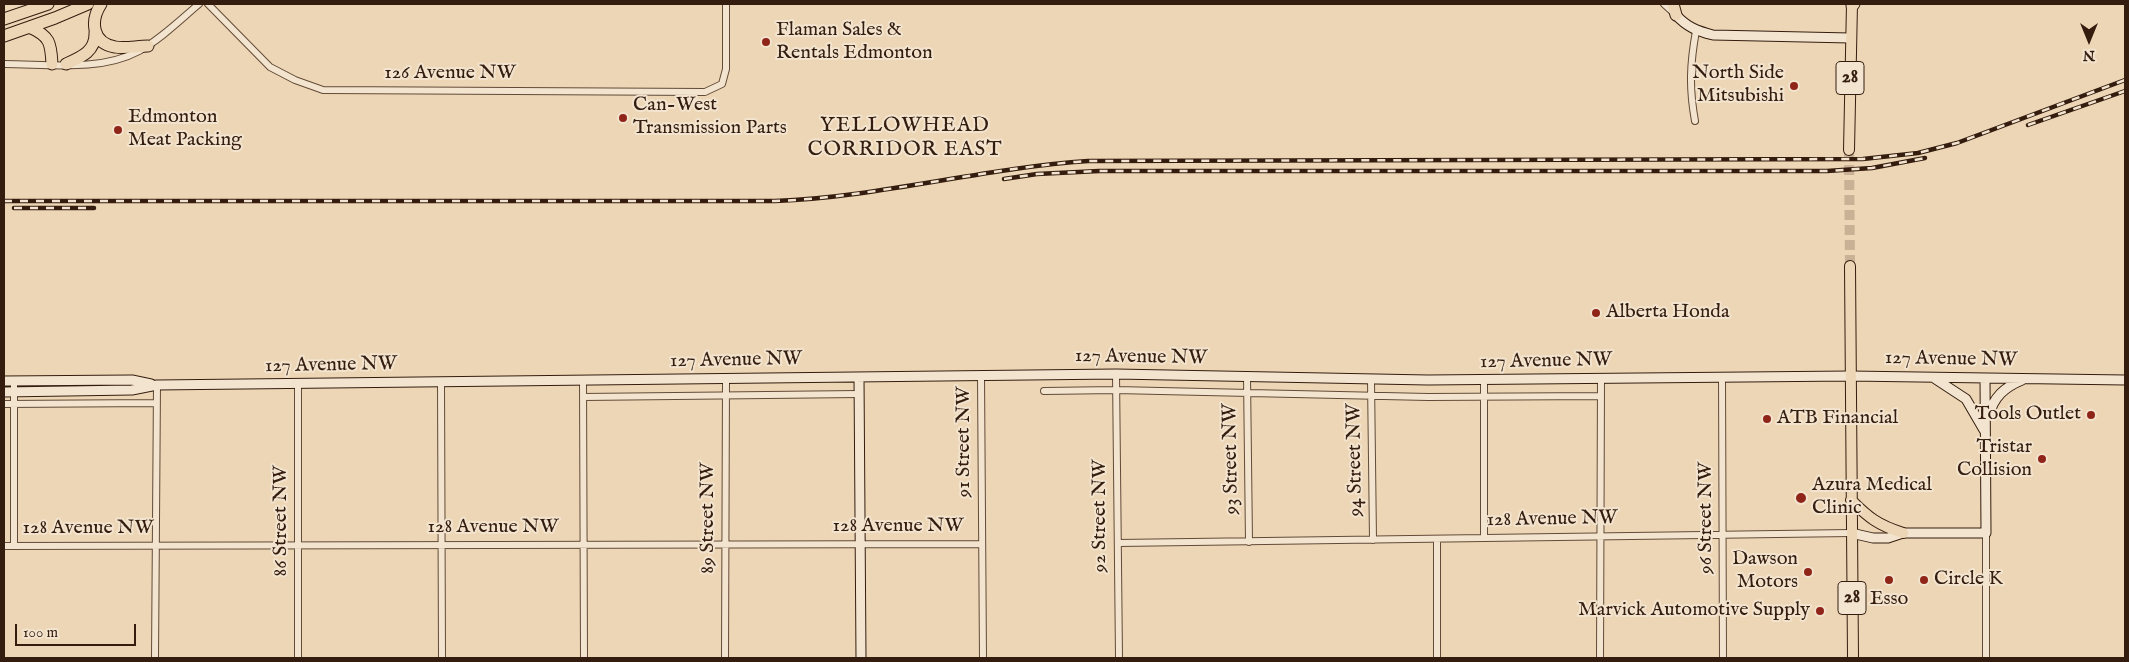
<!DOCTYPE html>
<html>
<head>
<meta charset="utf-8">
<style>
  body { margin:0 }
  #map { position:relative; width:2129px; height:662px; overflow:hidden; background:#edd6b5; font-family:"IM FELL English",serif }
  canvas { display:block }
  .frame { position:absolute; inset:0; border:5px solid #341d0f; pointer-events:none }
  .north { position:absolute; left:2064px; top:15px; width:50px; height:50px; -webkit-text-stroke:4px #f3e4cf; paint-order:stroke; rotate:180deg; font-size:14px; font-weight:700; line-height:20px; text-align:center; color:#341d0f }
  .north::after { content:''; display:block; margin:auto; width:18px; height:22px; background:#341d0f; clip-path:polygon(50% 0,100% 100%,50% 72%,0 100%) }
  .scale { position:absolute; left:15px; top:624px; width:121px; height:22px; box-sizing:border-box; border:2px solid #341d0f; border-top:0; padding-left:6px; font-size:15px; line-height:18px; white-space:nowrap; color:#341d0f; -webkit-text-stroke:4px #f3e4cf; paint-order:stroke }
</style>
</head>
<body>
<div id="map">
<canvas width="2129" height="662"></canvas>
<div class="frame"></div>
<div class="north">N</div>
<div class="scale">100 m</div>
</div>
<script>
const g = document.querySelector('canvas').getContext('2d');
g.lineJoin = 'round';
function trace(path, color, width, dash) { g.strokeStyle = color; g.lineWidth = width; g.lineCap = dash ? 'butt' : 'round'; g.setLineDash(dash || []); g.stroke(path); }
function write(font, color, halo, rows, align = 'center') {
  g.font = font + ' "IM FELL English",serif'; g.lineWidth = 4; g.setLineDash([]); g.textBaseline = 'middle'; g.strokeStyle = halo; g.fillStyle = color; for (const [text, x, y, turn = 0] of rows) {
    g.save(); g.translate(x, y); g.rotate((+turn || 0) * Math.PI / 180); g.textAlign = isNaN(turn) ? turn : align; if (halo) g.strokeText(text, 0, 0); g.fillText(text, 0, 0); g.restore();
  }
}
const primaryTunnel = new Path2D(`
  M1849 150 1850 266`);
const street = new Path2D(`
  M208 4 270 67 295 80 323 90 705 92 722 84 726 69V4
  M1664 4 1674 13
  M4 64C47 64 100 72 139 51 161 39 180 20 199 4
  M1695 121C1689 88 1690 64 1696 31
  M1116 374 1119 658
  M981 376 983 658
  M1247 377 1249 542
  M1722 377 1723 658
  M1371 380 1373 540
  M1484 380V538
  M583 381 584 658
  M441 382 442 658
  M298 384V658
  M1044 391 1116 390 1428 397 1601 396
  M583 397 859 394
  M4 404 156 403
  M1986 533V658
  M1118 543 1851 533
  M4 546 982 544
  M14 546V381
  M155 658 157 385
  M725 658 726 379
  M1437 658V539
  M1600 658 1601 379`);
const secondary = new Path2D(`
  M1676 15C1687 27 1697 31 1713 35L1850 38
  M859 377 861 658
  M1934 378 1966 399 1984 430
  M4 381 132 380 151 384
  M4 392 132 390 157 385 1116 374 1428 380 1850 376 2125 380
  M1989 416C1993 397 2005 387 2022 380
  M1851 533 1873 538H1888L1903 533H1986L1985 378`);
const primary = new Path2D(`
  M1849 150 1852 4
  M1850 266 1853 658
  M1851 500C1869 518 1878 525 1903 533`);
const highway = new Path2D(`
  M101 4C90 21 92 43 115 47 125 49 137 46 148 46
  M1673 4 1676 15
  M1852 6 1854 4
  M4 19 48 4
  M29 27C50 36 51 43 52 64
  M4 36 55 18 88 4
  M66 64C82 57 96 51 95 32`);
const rail = new Path2D(`
  M2028 125 2125 91
  M1004 179 1037 174 1099 171H1827L1872 168 1925 158
  M4 201H775C880 197 983 168 1088 161L1863 159 1918 153 1957 143 2125 80
  M14 208H94`);
const markers = [
  [766,42,5,"#8f2418"],
  [1794,86,5,"#8f2418"],
  [623,118,5,"#8f2418"],
  [118,130,5,"#8f2418"],
  [1596,313,5,"#8f2418"],
  [2091,415,5,"#8f2418"],
  [1767,419,5,"#8f2418"],
  [2042,459,5,"#8f2418"],
  [1801,498,6,"#8f2418"],
  [1808,572,5,"#8f2418"],
  [1889,580,5,"#8f2418"],
  [1924,580,5,"#8f2418"],
  [1820,611,5,"#8f2418"]
];
const shields = [
  [1850,78,28],
  [1852,598,28]
];
const shieldNames = [
  ["28",1850,78],
  ["28",1852,598]
];
const poiNames = [
  ["Flaman Sales &",776,31],
  ["Rentals Edmonton",776,54],
  ["North Side",1784,74,"right"],
  ["Mitsubishi",1784,97,"right"],
  ["Can-West",633,106],
  ["Transmission Parts",633,129],
  ["Edmonton",128,118],
  ["Meat Packing",128,141],
  ["Alberta Honda",1606,313],
  ["Tools Outlet",2081,415,"right"],
  ["ATB Financial",1777,419],
  ["Tristar",2032,448,"right"],
  ["Collision",2032,471,"right"],
  ["Azura Medical",1812,486],
  ["Clinic",1812,509],
  ["Dawson",1798,560,"right"],
  ["Motors",1798,583,"right"],
  ["Circle K",1934,580],
  ["Esso",1889,600,"center"],
  ["Marvick Automotive Supply",1810,611,"right"]
];
const streetNames = [
  ["126 Avenue NW",450,74],
  ["127 Avenue NW",1141,358,1],
  ["127 Avenue NW",1951,360,1],
  ["127 Avenue NW",736,361,-1],
  ["127 Avenue NW",1546,362,-1],
  ["127 Avenue NW",331,366,-1],
  ["91 Street NW",965,442,-90],
  ["93 Street NW",1232,459,-91],
  ["94 Street NW",1356,460,-91],
  ["92 Street NW",1101,516,-90],
  ["89 Street NW",709,518,-90],
  ["96 Street NW",1707,518,-90],
  ["128 Avenue NW",1552,520,-1],
  ["86 Street NW",282,521,-90],
  ["128 Avenue NW",898,527],
  ["128 Avenue NW",493,528],
  ["128 Avenue NW",88,529]
];
const neighbourhoodNames = [
  ["YELLOWHEAD",905,127],
  ["CORRIDOR EAST",905,151]
];
trace(primaryTunnel, '#c8b194', 10, [10, 5]);
trace(street, '#624b38', 8);
trace(secondary, '#341d0f', 11);
trace(primary, '#341d0f', 12);
trace(highway, '#341d0f', 13);
trace(street, '#f3e4cf', 6);
trace(secondary, '#f3e4cf', 9);
trace(primary, '#edd6b5', 10);
trace(highway, '#edd6b5', 11);
trace(rail, '#341d0f', 4.5);
trace(rail, '#f3e4cf', 2.5, [8]);
for (const [x, y, r, color] of markers) { const dot = new Path2D(); dot.arc(x, y, r, 0, 2 * Math.PI); g.fillStyle = color; g.fill(dot); trace(dot, '#f3e4cf', 2); }
for (const [x, y, w] of shields) { const box = new Path2D(); box.roundRect(x - w / 2, y - 16.5, w, 33, 4); g.fillStyle = '#f3e4cf'; g.fill(box); trace(box, '#341d0f', 1); }
write('bold 19px', '#341d0f', null, shieldNames);
write('20px', '#341d0f', '#f3e4cf', poiNames, 'left');
write('20px', '#341d0f', '#f3e4cf', streetNames);
g.letterSpacing = '1px';
write('21px', '#341d0f', '#f3e4cf', neighbourhoodNames);
g.letterSpacing = '0px';
</script>
</body>
</html>
